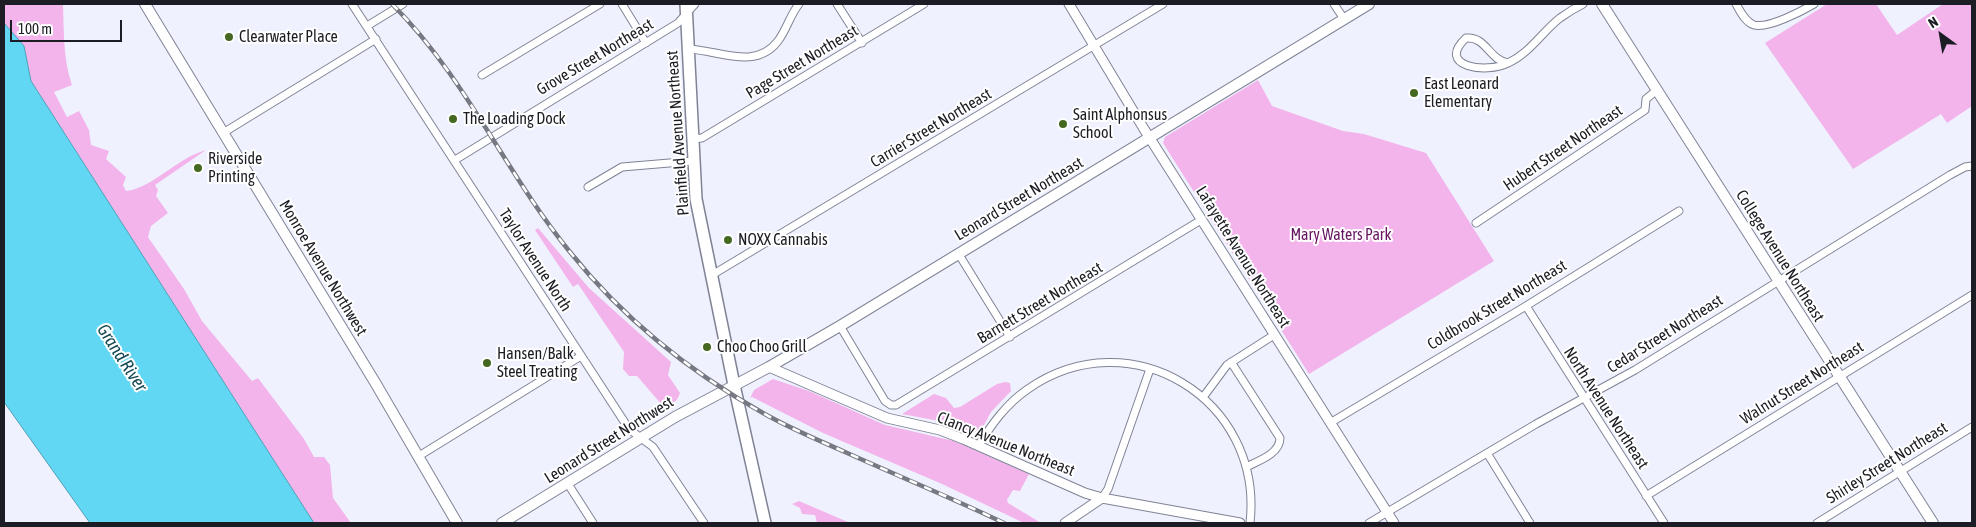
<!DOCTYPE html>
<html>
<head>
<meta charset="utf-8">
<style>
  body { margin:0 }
  #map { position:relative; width:1976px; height:527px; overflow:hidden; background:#eff2fe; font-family:"Asap Condensed",sans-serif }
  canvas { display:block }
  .frame { position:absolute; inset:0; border:5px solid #1c1d24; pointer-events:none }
  .north { position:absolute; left:1916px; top:10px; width:50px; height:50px; -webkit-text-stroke:4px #fff; paint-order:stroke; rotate:328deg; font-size:14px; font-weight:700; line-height:20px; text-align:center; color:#1c1d24 }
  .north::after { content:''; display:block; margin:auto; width:18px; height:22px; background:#1c1d24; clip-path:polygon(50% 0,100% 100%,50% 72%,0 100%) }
  .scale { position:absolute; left:10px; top:20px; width:112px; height:22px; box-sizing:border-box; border:2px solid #1c1d24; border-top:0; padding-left:6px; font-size:15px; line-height:18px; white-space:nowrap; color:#1c1d24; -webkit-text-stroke:4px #fff; paint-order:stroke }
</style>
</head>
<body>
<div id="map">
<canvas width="1976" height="527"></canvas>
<div class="frame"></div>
<div class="north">N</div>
<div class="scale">100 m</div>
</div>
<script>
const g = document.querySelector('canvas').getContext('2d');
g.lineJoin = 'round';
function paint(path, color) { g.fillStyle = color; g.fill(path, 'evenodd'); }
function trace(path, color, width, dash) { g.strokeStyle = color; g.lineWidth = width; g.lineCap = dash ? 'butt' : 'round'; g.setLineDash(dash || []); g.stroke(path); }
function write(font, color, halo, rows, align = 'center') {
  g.font = font + ' "Asap Condensed",sans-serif'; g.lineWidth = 4; g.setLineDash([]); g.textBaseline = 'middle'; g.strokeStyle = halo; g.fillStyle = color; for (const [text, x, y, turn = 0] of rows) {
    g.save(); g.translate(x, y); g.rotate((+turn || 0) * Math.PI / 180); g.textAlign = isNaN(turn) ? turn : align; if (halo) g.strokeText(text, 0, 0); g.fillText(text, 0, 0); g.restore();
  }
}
const green = new Path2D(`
  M4 4H63C64 31 63 59 72 85L54 92 67 117 79 111 89 130 91 145 109 151 106 159 126 177 123 185 126 191C153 188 175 159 206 150L155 185 158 190 156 196 168 213 151 226 148 237 184 289 202 321 252 381 258 378 304 439 314 457H324L330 465 333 498 351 523H314L31 81 24 46 4 23Z
  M1827 4H1876L1897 35 1943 4H1972V106L1947 123 1941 114 1853 169 1765 43Z
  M1258 80 1272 106 1343 131 1364 134 1426 153 1494 261 1309 374 1163 143 1165 137Z
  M538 228 589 288 671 362 668 375 680 393C677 402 672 406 662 405L637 376H629L623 369 624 352 578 284 573 287 535 230Z
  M773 379 809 391 885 425 954 441 1029 474 1020 491 1013 490 1007 500 1008 503 1041 523H1024L942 484 823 433 752 397 750 398 754 390Z
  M1005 382 1010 383 1011 391 991 412 984 425 972 434 939 421 902 414 934 394 946 398 954 408 960 407 997 384Z
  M799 501 848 522V523H817L815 515 802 514 800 508 792 504Z`);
const water = new Path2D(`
  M4 23 24 46 31 81 314 523H90L4 402Z`);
const minor = new Path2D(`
  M352 4 629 429 653 447 704 523
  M622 4 646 43
  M837 4 862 43
  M1334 4 1344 19
  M1736 4C1740 11 1745 22 1754 25 1768 29 1802 11 1814 4
  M367 26 403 4
  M688 49C719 50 755 71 778 41 787 29 790 15 799 4
  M1508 63C1489 60 1486 36 1466 38 1435 67 1487 74 1508 63 1530 53 1542 32 1560 18 1567 13 1575 8 1583 4
  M482 75 600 4
  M223 133 376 39
  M692 139 702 138 924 4
  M455 160 678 23 695 4
  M588 187 622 167 693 161
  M1476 223 1645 110 1646 99 1657 90
  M958 253 1010 337
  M712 275 1163 4
  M1526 306 1664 523
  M840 326 885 401 891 405H896L1201 220
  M1231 362 1280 438C1280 454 1258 461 1246 467
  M1204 396 1227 365 1274 335
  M1330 423 1526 306 1679 211
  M978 446C992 424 1006 404 1028 389 1130 318 1264 399 1250 523
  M1487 453 1530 523
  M419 456 581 356
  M568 484 593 523
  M1646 496 1972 295
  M1102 498 1108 489 1150 369
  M1369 523 1536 424 1635 370 1950 175 1965 167 1972 166
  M1817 523 1972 427`);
const tertiary = new Path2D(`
  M1069 4 1144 129 1394 523
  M769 367 887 418 940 430 963 439 1085 493 1102 498 1240 523
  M1065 523 1102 498`);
const secondary = new Path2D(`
  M145 4 376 384 457 523
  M1602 4 1933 523
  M502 523 675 417 769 367 840 326 1369 4`);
const primary = new Path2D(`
  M686 4 696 199 734 385 765 523`);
const rail = new Path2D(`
  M392 4C467 79 504 171 570 252 622 317 690 372 763 413 789 428 818 440 845 452 898 476 952 498 1004 523`);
const markers = [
  [229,37,5,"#456820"],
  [1414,93,5,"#456820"],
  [453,119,5,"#456820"],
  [1063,124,5,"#456820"],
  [198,168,5,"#456820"],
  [728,240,5,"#456820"],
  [707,347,5,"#456820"],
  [487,363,5,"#456820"]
];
const poiNames = [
  ["Clearwater Place",239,37],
  ["East Leonard",1424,84],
  ["Elementary",1424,102],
  ["Saint Alphonsus",1073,115],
  ["School",1073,133],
  ["The Loading Dock",463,119],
  ["Riverside",208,159],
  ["Printing",208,177],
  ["NOXX Cannabis",738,240],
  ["Choo Choo Grill",717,347],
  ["Hansen/Balk",497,354],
  ["Steel Treating",497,372]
];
const streetNames = [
  ["Grove Street Northeast",595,57,-31],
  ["Page Street Northeast",802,62,-31],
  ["Carrier Street Northeast",931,128,-31],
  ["Plainfield Avenue Northeast",678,133,-94],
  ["Hubert Street Northeast",1563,148,-34],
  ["Leonard Street Northeast",1019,199,-31],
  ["College Avenue Northeast",1780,256,58],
  ["Lafayette Avenue Northeast",1243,257,58],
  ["Taylor Avenue North",535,260,57],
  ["Monroe Avenue Northwest",323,268,59],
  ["Barnett Street Northeast",1040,303,-31],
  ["Coldbrook Street Northeast",1497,305,-31],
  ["Cedar Street Northeast",1665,334,-32],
  ["Walnut Street Northeast",1802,383,-32],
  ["North Avenue Northeast",1606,408,57],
  ["Leonard Street Northwest",609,440,-32],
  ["Clancy Avenue Northeast",1006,444,22],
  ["Shirley Street Northeast",1887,463,-32]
];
const parkNames = [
  ["Mary Waters Park",1341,235]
];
const waterNames = [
  ["Grand River",122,358,57]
];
paint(green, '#f3b4ec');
paint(water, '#62d7f4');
trace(water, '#4d9fb6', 1);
trace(minor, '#7f8395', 9);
trace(tertiary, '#7f8395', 11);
trace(secondary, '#7f8395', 12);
trace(primary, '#7f8395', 14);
trace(minor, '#fff', 7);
trace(tertiary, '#fff', 9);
trace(secondary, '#fff', 10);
trace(primary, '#fff', 11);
trace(rail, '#777982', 4.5);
trace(rail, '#fff', 2.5, [8]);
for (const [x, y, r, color] of markers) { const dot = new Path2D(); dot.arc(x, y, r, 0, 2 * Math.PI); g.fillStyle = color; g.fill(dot); trace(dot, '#fff', 2); }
write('16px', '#1c1d24', '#fff', poiNames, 'left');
write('16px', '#1c1d24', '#fff', streetNames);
write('16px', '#661661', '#fff', parkNames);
write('italic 18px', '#154955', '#fff', waterNames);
</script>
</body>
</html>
